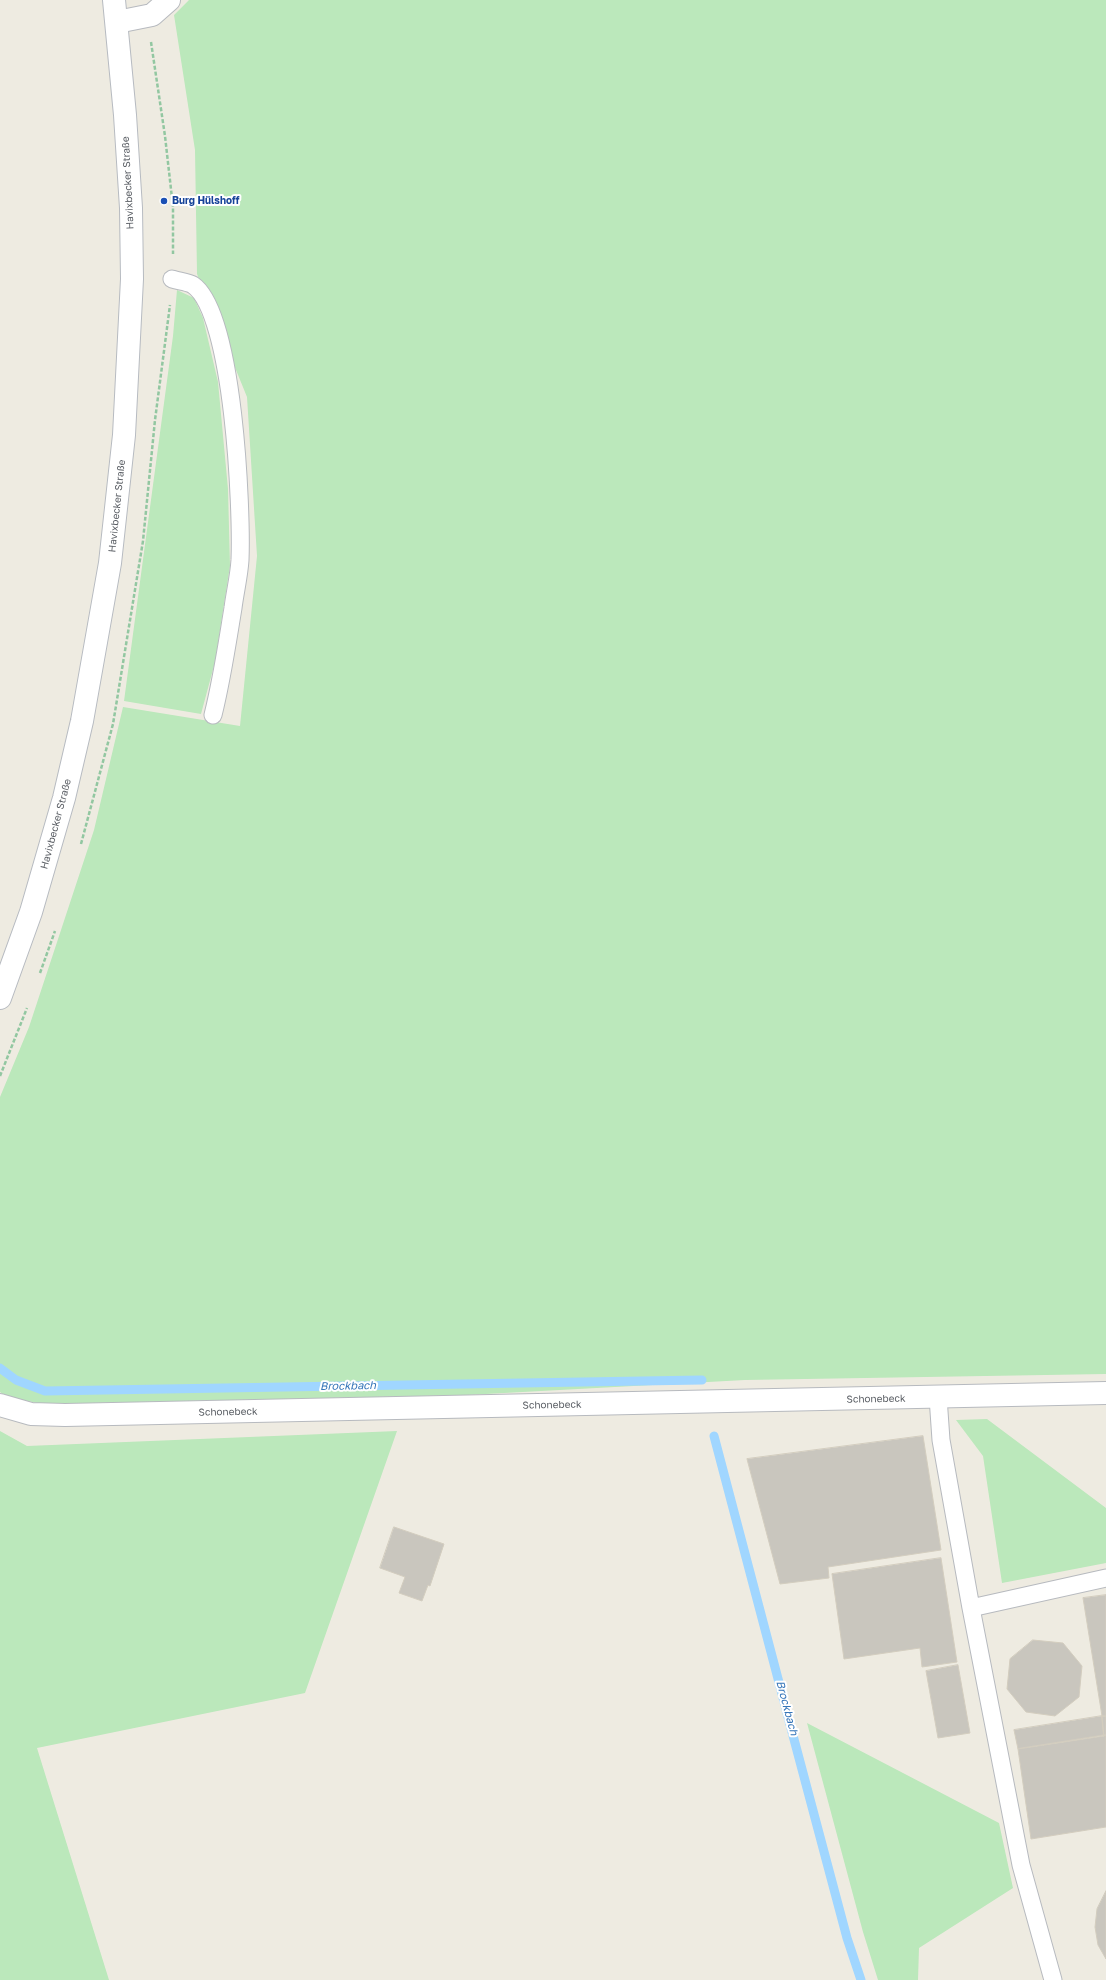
<!DOCTYPE html>
<html>
<head>
<meta charset="utf-8">
<style>
  body { margin:0 }
  canvas { display:block; background:#eeebe1 }
</style>
</head>
<body>
<canvas width="1106" height="1980"></canvas>
<script>
const g = document.querySelector('canvas').getContext('2d');
g.lineJoin = 'round';
function paint(path, color) { g.fillStyle = color; g.fill(path, 'evenodd'); }
function trace(path, color, width, dash) { g.strokeStyle = color; g.lineWidth = width; g.lineCap = dash ? 'butt' : 'round'; g.setLineDash(dash || []); g.stroke(path); }
function write(font, color, halo, rows, align = 'center') {
  g.font = font + ' "Golos Text",sans-serif'; g.lineWidth = 4; g.setLineDash([]); g.textBaseline = 'middle'; g.strokeStyle = halo; g.fillStyle = color; for (const [text, x, y, turn = 0] of rows) {
    g.save(); g.translate(x, y); g.rotate((+turn || 0) * Math.PI / 180); g.textAlign = isNaN(turn) ? turn : align; if (halo) g.strokeText(text, 0, 0); g.fillText(text, 0, 0); g.restore();
  }
}
const green = new Path2D(`
  M189 0H1106V1374L745 1380 467 1395 43 1404 6 1397 0 1392V1097L29 1027 94 830 123 707 240 726 257 556 247 397 197 274 195 150 174 15Z
  M177 290 194 298 203 318 218 382 228 489 230 566 215 662 201 714 124 701 173 336Z
  M987 1419 1106 1508V1563L1002 1583 983 1456 956 1420Z
  M0 1431 27 1446 397 1431 305 1693 37 1748 109 1980H0Z
  M807 1723 999 1823 1013 1888 919 1948 918 1980H878L863 1932Z`);
const stream = new Path2D(`
  M0 1368 16 1380 45 1391 702 1380
  M714 1436 791 1728 847 1938 861 1980`);
const building = new Path2D(`
  M923 1436 941 1550 828 1567 829 1578 780 1584 747 1459Z
  M394 1527 444 1544 430 1586 428 1585 422 1601 399 1593 405 1577 380 1568Z
  M941 1558 957 1662 922 1667 920 1648 844 1659 832 1574Z
  M1106 1595V1716H1102L1083 1598Z
  M1033 1640 1063 1643 1082 1666 1079 1697 1055 1716 1026 1712 1007 1689 1010 1659Z
  M958 1665 970 1733 938 1738 926 1671Z
  M1102 1716 1104 1736 1018 1749 1014 1730Z
  M1102 1716H1106V1735L1104 1736Z
  M1106 1735V1827L1031 1839 1018 1749Z
  M1106 1891V1959L1098 1945 1095 1927 1097 1909Z`);
const path = new Path2D(`
  M151 42 165 136 173 207V254
  M81 844 113 724 143 541 155 420 170 305
  M40 973 55 931
  M0 1076 27 1008`);
const lane = new Path2D(`
  M172 279C178 281 188 282 193 285 234 313 242 510 240 560 239 576 235 592 233 608 227 644 222 679 213 715
  M938 1397 941 1440 971 1608 1106 1578
  M971 1608 1021 1865 1053 1980`);
const street = new Path2D(`
  M117 22 152 15 169 0
  M0 1405 31 1414 65 1415 1106 1393`);
const secondary = new Path2D(`
  M0 998 31 912 64 798 82 721 110 563 124 435 132 279 131 208 125 115 114 0`);
const markers = [
  [164,201,4,"#1a4fb4"]
];
const streetNames = [
  ["Havixbecker Straße",128,183,-93],
  ["Havixbecker Straße",117,506,-84],
  ["Havixbecker Straße",56,824,-75],
  ["Schonebeck",876,1399,-1],
  ["Schonebeck",552,1405,-1],
  ["Schonebeck",228,1412,-1]
];
const transitNames = [
  ["Burg Hülshoff",172,201]
];
const waterNames = [
  ["Brockbach",348,1386,-1],
  ["Brockbach",787,1708,75]
];
paint(green, '#bbe8bb');
trace(stream, '#a0d6ff', 9);
paint(building, '#c9c6be');
trace(building, '#d3cdbf', 1);
trace(lane, '#b7babf', 19);
trace(street, '#b7babf', 24);
trace(secondary, '#b7bbc1', 24);
trace(path, '#92c7a1', 2.5, [4, 2]);
trace(lane, '#fff', 17);
trace(street, '#fff', 22);
trace(secondary, '#fff', 22);
for (const [x, y, r, color] of markers) { const dot = new Path2D(); dot.arc(x, y, r, 0, 2 * Math.PI); g.fillStyle = color; g.fill(dot); trace(dot, '#fff', 1.5); }
write('10px', '#5a5e64', '#fff', streetNames);
write('bold 10px', '#164399', '#fff', transitNames, 'left');
write('italic 11px', '#3575b9', '#fff', waterNames);
</script>
</body>
</html>
